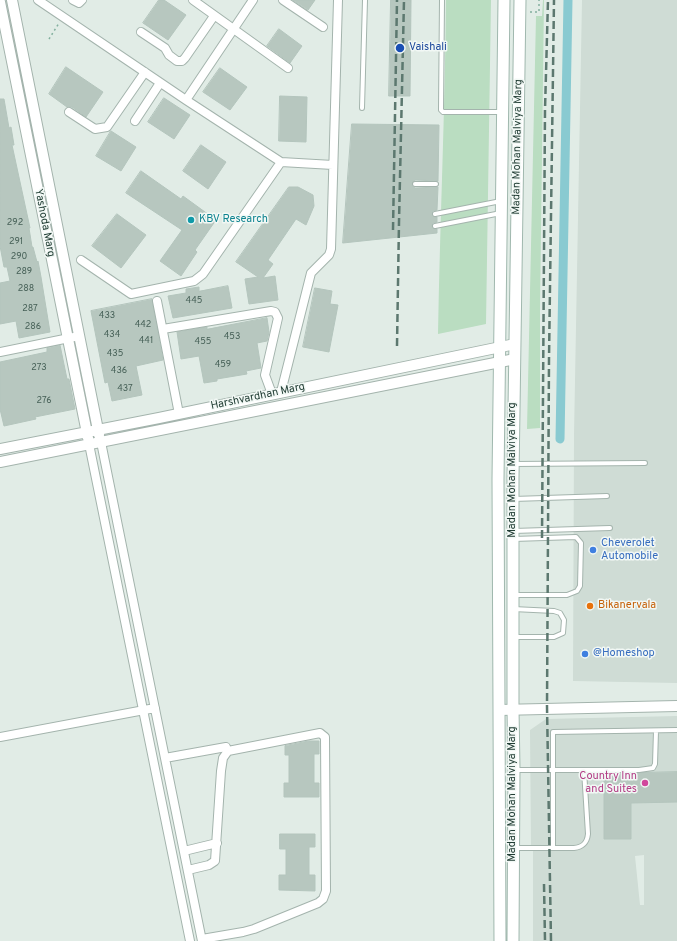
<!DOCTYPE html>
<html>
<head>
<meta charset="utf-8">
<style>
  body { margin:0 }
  canvas { display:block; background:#e1ece6 }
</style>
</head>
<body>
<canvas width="677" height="941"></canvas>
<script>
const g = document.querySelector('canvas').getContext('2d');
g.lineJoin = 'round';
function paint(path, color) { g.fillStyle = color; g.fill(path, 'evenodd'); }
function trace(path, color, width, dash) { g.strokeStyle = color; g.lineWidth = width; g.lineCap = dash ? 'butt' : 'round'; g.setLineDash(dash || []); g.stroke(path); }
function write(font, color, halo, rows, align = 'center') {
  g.font = font + ' Overpass,sans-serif'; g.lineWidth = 3; g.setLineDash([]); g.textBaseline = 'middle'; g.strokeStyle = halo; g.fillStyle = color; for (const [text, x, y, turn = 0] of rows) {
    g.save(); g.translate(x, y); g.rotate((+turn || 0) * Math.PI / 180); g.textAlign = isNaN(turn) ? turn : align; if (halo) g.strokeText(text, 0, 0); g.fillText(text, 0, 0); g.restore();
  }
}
const built = new Path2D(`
  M582 0H677V683L573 681 574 435Z
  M677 716V941H533V850H531L530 730 546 719ZM644 855V905H640L635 856Z`);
const green = new Path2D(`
  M446 0H491L486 324 438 334C440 222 445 111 446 0Z
  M543 0H544L540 309V428L527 429 536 16H542Z`);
const canal = new Path2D(`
  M560 439 568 0`);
const building = new Path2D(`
  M159 0H164L186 15 168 40 143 23Z
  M293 0H315L308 10Z
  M391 0H411L410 96H389Z
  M279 29 302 46 290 63 267 46Z
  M66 67 103 92 86 117 72 107H67L49 94Z
  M220 68 247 87 230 110 203 92Z
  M280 96 307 97 306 142 279 141Z
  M164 98 190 115 174 139 148 122Z
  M0 99H4L9 128 11 127 14 145H12L30 228H29L32 247H33L37 262 38 261 41 277 50 332 19 338 16 321 0 324V283L10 281 7 267H4L0 246Z
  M352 124 439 125 438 181 415 180 412 184V186L415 188 438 187 437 210 433 211 432 214 434 217H437V222L433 223 432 226 434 229H437V233L343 243Z
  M111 131 136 147 121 171 96 156Z
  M201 145 226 162 208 189 183 171Z
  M141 171 181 199 183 196 216 220 195 250 197 252 181 276 160 261 182 230 126 193Z
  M289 187H298L313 195 314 206 306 225 296 219 268 260 273 264 263 278 275 276 278 300 249 304 245 279 258 277 236 262Z
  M117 214 146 235 121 268 92 246Z
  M228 286 232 308 173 318 168 296 186 293V289L199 287V291Z
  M315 288 332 291 330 304 338 305 329 352 303 347Z
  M152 299 163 360 136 366 142 395 112 401 108 382 105 383 91 311Z
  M267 318 269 332 267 341 257 343 261 368 246 371 247 374 217 379V381L204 383 199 356 181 359 177 332 207 327V329Z
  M60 345 67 379H69L75 409 35 417 36 419 4 426 0 409V362L47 352V348Z
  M309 741H319V754H314V783H319V797H284V783H289V755H285V746Z
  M677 772V802L631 803V839H604V774Z
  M280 834H315V847H309V875H315V891L279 890V875H286V849H280Z`);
const path = new Path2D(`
  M530 12H539V0
  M49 39 59 23`);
const service = new Path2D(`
  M442 0 441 110 443 112H502
  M362 108 365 0
  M415 184H436
  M435 214 501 201
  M435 226 501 213
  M513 464 645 463
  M513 499 607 496
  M513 531 610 528
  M513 539 576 537 581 543 580 586 577 591 567 595H515
  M513 609 554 611 560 613 564 620 563 633 554 637H515
  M515 770H639L653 768 655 764 656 731
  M553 847V732L677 730
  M515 848H574C583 847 587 843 588 834L584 770`);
const minor = new Path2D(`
  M38 0 186 100 281 162 333 165
  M73 0 79 3 82 0
  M193 0 288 68
  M283 0 323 27
  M141 32 165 48 169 55 177 61H182L185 58 214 16
  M186 100 253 0
  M69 112 95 129 107 127 145 72
  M135 121 160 83
  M81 260 131 294 194 281 203 274 281 162
  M157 301 179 414
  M163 329 271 311 275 312 278 318 265 375 272 394
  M0 352 79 336
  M281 392 311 273 329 255 331 249 338 0
  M101 442 202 941
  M89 444 190 941
  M0 737 155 708
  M165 758 226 747
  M184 851 217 843
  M188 870 209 865 215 861 221 771 223 758 228 751 320 733 325 737 326 891 323 899 318 903 254 929 243 932 202 939`);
const tertiary = new Path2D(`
  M12 0 99 435
  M0 2 88 438
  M0 449 159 418 515 344
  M0 462 515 359
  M499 710 677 706`);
const secondary = new Path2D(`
  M500 941 498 479 504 0
  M513 941 514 769 513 709V477L520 0`);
const rail = new Path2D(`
  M393 230 397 0
  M397 346 399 222 404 0
  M542 538 545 110 548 0
  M544 884 545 941
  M551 941 547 706 549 359 554 0`);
const markers = [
  [400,48,5,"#1a4fb4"],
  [191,220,4,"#0f9aa8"],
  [593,550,4,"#3f7fe0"],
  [590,606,4,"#e8710a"],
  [585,654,4,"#3f7fe0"],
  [645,783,4,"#d1479c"]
];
const numberNames = [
  ["292",15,223],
  ["291",16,242],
  ["290",19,257],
  ["289",24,272],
  ["288",26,289],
  ["445",194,301],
  ["287",30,309],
  ["433",107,316],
  ["442",143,325],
  ["286",33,327],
  ["434",112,335],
  ["453",232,337],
  ["441",146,341],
  ["455",203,342],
  ["435",115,354],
  ["459",223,365],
  ["273",39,368],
  ["436",119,371],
  ["437",125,389],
  ["276",44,401]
];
const transitNames = [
  ["Vaishali",409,48]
];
const streetNames = [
  ["Madan Mohan Malviya Marg",518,147,-89],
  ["Yashoda Marg",44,223,79],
  ["Harshvardhan Marg",258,397,-12],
  ["Madan Mohan Malviya Marg",513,470,-90],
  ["Madan Mohan Malviya Marg",513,794,-90]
];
const cultureNames = [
  ["KBV Research",199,220]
];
const shopNames = [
  ["Cheverolet",601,544],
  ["Automobile",601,557],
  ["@Homeshop",593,654]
];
const foodNames = [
  ["Bikanervala",598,606]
];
const hotelNames = [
  ["Country Inn",637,777],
  ["and Suites",637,790]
];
paint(built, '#cfdcd5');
paint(green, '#baddc1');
trace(canal, '#89cad1', 9);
paint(building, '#b7c7bf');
trace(building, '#b4c5bd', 1);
trace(service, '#a4b4ad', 6);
trace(minor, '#a4b4ad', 10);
trace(tertiary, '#a4b4ad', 12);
trace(secondary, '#a0b8ae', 13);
trace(path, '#82b09e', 1.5, [2, 3]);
trace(service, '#fff', 4);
trace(minor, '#fff', 8);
trace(tertiary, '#fff', 10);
trace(secondary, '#fff', 11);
trace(rail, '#5c786f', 2.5, [8, 4]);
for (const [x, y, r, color] of markers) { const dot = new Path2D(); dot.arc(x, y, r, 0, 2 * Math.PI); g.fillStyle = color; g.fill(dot); trace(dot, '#f2f8f5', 1.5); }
write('9px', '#466057', null, numberNames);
write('11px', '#164399', '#f2f8f5', transitNames, 'left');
write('11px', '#213d34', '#f2f8f5', streetNames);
write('11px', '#0d838f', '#f2f8f5', cultureNames, 'left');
write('11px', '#366cbe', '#f2f8f5', shopNames, 'left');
write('11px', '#c56008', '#f2f8f5', foodNames, 'left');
write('11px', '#b23c85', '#f2f8f5', hotelNames, 'right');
</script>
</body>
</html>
